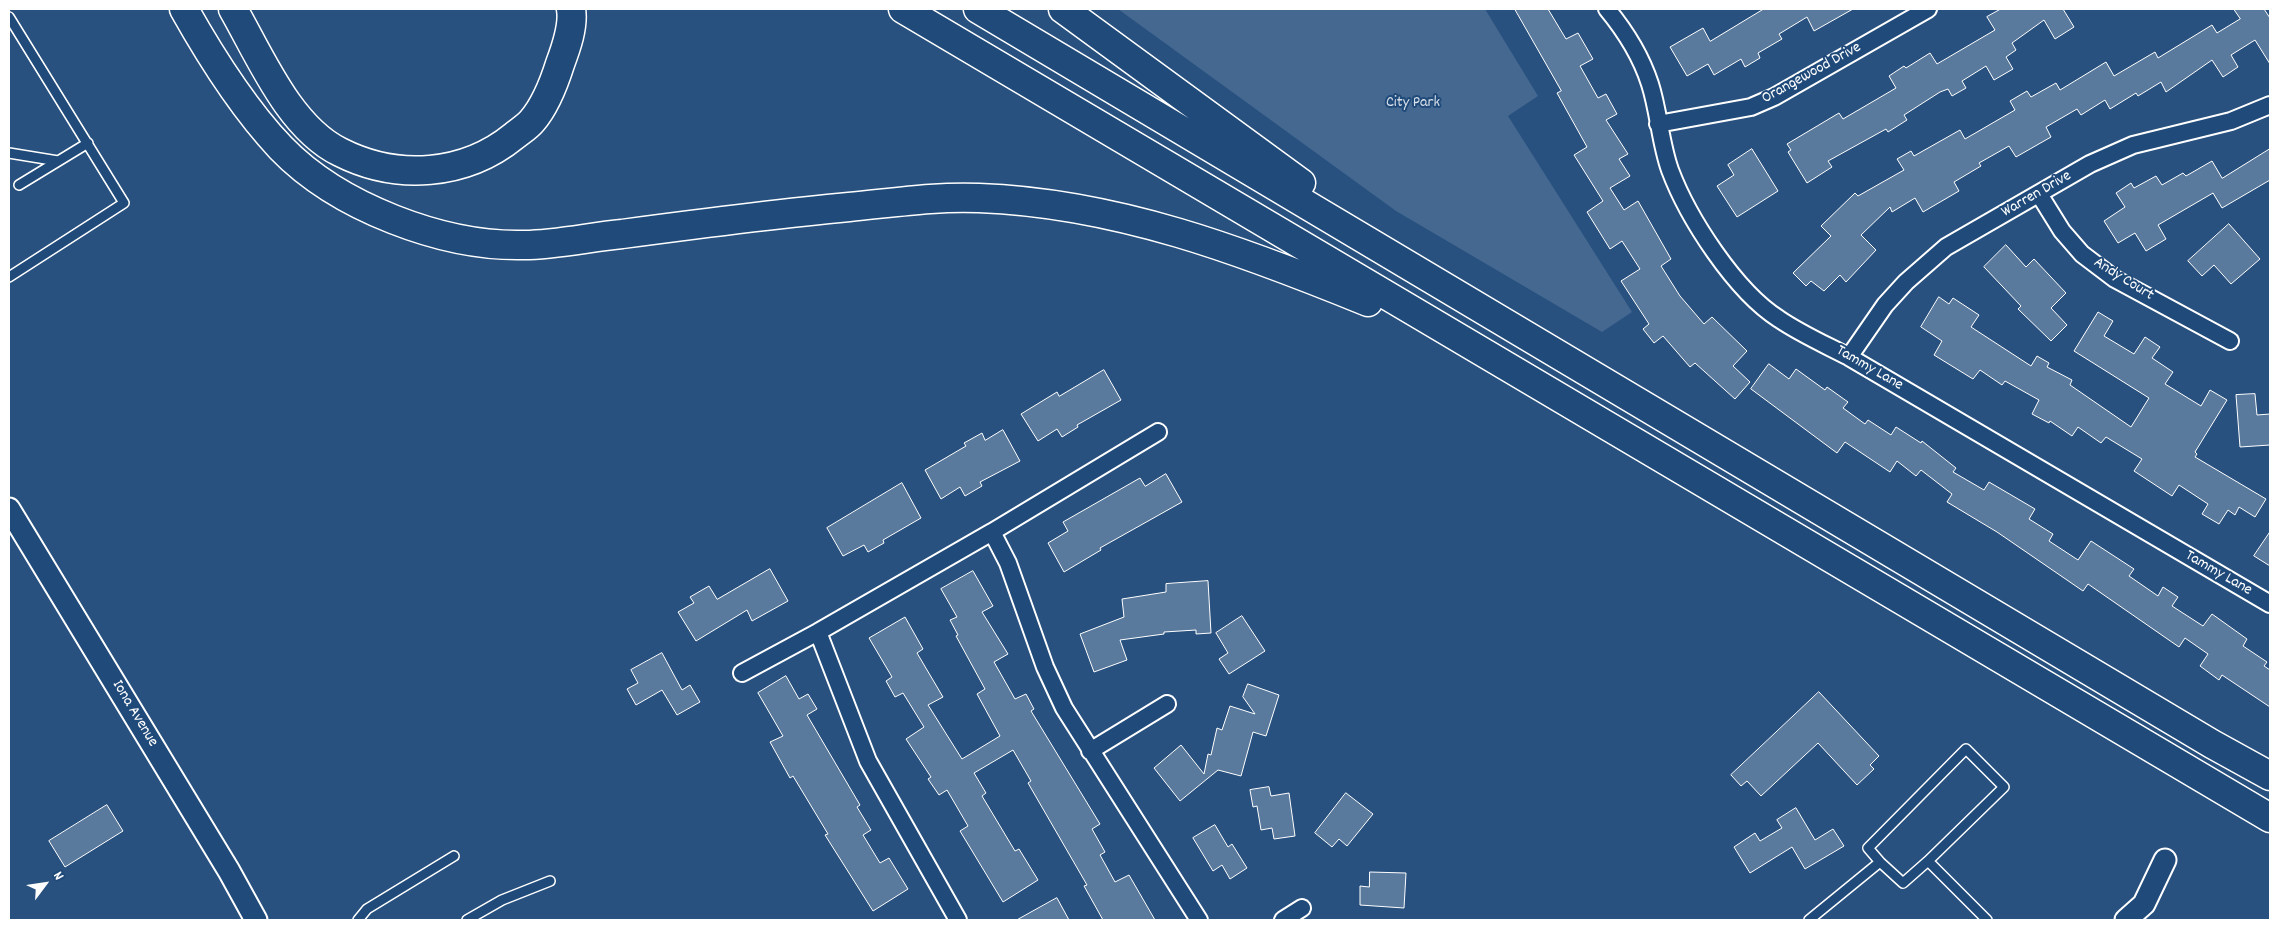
<!DOCTYPE html>
<html>
<head>
<meta charset="utf-8">
<style>
  body { margin:0 }
  #map { position:relative; width:2279px; height:929px; overflow:hidden; background:#28517f; font-family:Dekko,sans-serif }
  canvas { display:block }
  .frame { position:absolute; inset:0; border:10px solid #fff; pointer-events:none }
  .north { position:absolute; left:20px; top:859px; width:50px; height:50px; -webkit-text-stroke:4px #1f4a7a; paint-order:stroke; rotate:59deg; font-size:14px; font-weight:700; line-height:20px; text-align:center; color:#fff }
  .north::after { content:''; display:block; margin:auto; width:18px; height:22px; background:#fff; clip-path:polygon(50% 0,100% 100%,50% 72%,0 100%) }
</style>
</head>
<body>
<div id="map">
<canvas width="2279" height="929"></canvas>
<div class="frame"></div>
<div class="north">N</div>
</div>
<script>
const g = document.querySelector('canvas').getContext('2d');
g.lineJoin = 'round';
function paint(path, color) { g.fillStyle = color; g.fill(path, 'evenodd'); }
function trace(path, color, width, dash) { g.strokeStyle = color; g.lineWidth = width; g.lineCap = dash ? 'butt' : 'round'; g.setLineDash(dash || []); g.stroke(path); }
function write(font, color, halo, rows, align = 'center') {
  g.font = font + ' Dekko,sans-serif'; g.lineWidth = 4; g.setLineDash([]); g.textBaseline = 'middle'; g.strokeStyle = halo; g.fillStyle = color; for (const [text, x, y, turn = 0] of rows) {
    g.save(); g.translate(x, y); g.rotate((+turn || 0) * Math.PI / 180); g.textAlign = isNaN(turn) ? turn : align; if (halo) g.strokeText(text, 0, 0); g.fillText(text, 0, 0); g.restore();
  }
}
const green = new Path2D(`
  M1118 9H1485L1538 96 1508 116 1632 312 1602 332 1396 211Z`);
const building = new Path2D(`
  M1515 9H1548L1566 39 1578 33 1593 59 1580 66 1598 98 1606 94 1617 114 1606 120 1628 154 1619 159 1630 176 1610 188 1624 210 1638 201 1671 259 1661 266 1680 296 1704 324 1712 317 1747 351 1733 366 1750 382 1735 399 1695 363 1690 367 1663 336 1654 343 1643 329 1649 324 1621 281 1640 269 1622 241 1610 249 1587 212 1603 201 1574 155 1587 147 1557 93 1561 91Z
  M1764 9H1853L1814 31 1807 17 1779 34 1782 39 1758 53 1760 58 1745 67 1741 59 1714 75 1708 64 1687 76 1670 47 1703 28 1710 41Z
  M2001 9H2063L2074 27 2055 39 2044 20 2012 43 2016 50 2006 57 2013 69 1994 80 1986 66 1962 81 1966 88 1952 96 1948 89 1940 92 1904 115 1907 120 1888 132 1886 129 1828 161 1832 167 1807 183 1788 152 1791 150 1787 144 1839 113 1843 119 1896 88 1889 76 1904 66 1906 68 1930 53 1937 64 1995 30 1987 17Z
  M2234 9H2264L2270 18V64L2255 40 2231 55 2238 67 2223 77 2212 60 2166 92 2161 82 2138 96 2136 93 2110 109 2105 100 2081 115 2077 109 2046 127 2051 137 2016 157 2009 146 1979 163 1981 166 1954 182 1959 191 1923 212 1915 198 1892 212 1890 207 1861 235 1876 250 1846 282 1840 275 1824 291 1811 281 1806 286 1793 273 1831 236 1821 226 1855 193 1858 196 1904 170 1897 159 1911 151 1914 156 1960 130 1965 139 2015 110 2010 101 2027 91 2031 97 2056 83 2060 90 2106 62 2114 76 2155 52 2158 58 2212 25 2217 33 2240 19Z
  M1752 149 1778 191 1737 217 1717 186 1734 175 1728 165Z
  M2270 149V180L2222 208 2213 193 2158 225 2166 239 2146 251 2135 233 2118 243 2104 221 2125 207 2116 193 2131 183 2134 188 2156 176 2162 185 2183 173 2186 176 2212 161 2222 178Z
  M2229 224 2260 259 2231 284 2214 265 2202 276 2188 261Z
  M2006 245 2026 267 2034 259 2066 293 2051 308 2067 325 2051 341 2018 309 2021 306 1984 267Z
  M1939 297 1949 304 1953 298 1979 315 1971 327 2031 366 2037 356 2049 363 2047 367 2072 380 2070 385 2131 427 2149 398 2074 351 2098 312 2113 321 2104 336 2134 354 2145 337 2160 347 2152 358 2173 372 2165 384 2201 406 2210 390 2227 400 2195 452 2197 454 2195 457 2266 499 2255 517 2239 507 2235 515 2228 510 2219 524 2202 514 2208 504 2179 485 2172 496 2134 471 2142 459 2106 437 2101 443 2078 427 2072 436 2050 421 2049 423 2032 414 2039 400 2005 381 2002 385 1980 370 1973 379 1934 355 1942 341 1921 327Z
  M1769 364 1789 379 1796 369 1825 390 1827 387 1848 402 1843 408 1865 424 1868 420 1891 435 1896 427 1921 443 1922 441 1956 468 1953 472 1984 490 1989 482 2018 499 2035 509 2029 519 2053 534 2049 541 2078 560 2091 541 2134 569 2129 576 2158 596 2163 587 2178 597 2172 606 2203 626 2212 614 2247 639 2243 646 2267 662 2264 666 2270 670V707L2222 675 2219 680 2200 666 2208 654 2185 638 2179 647 2088 584 2083 591 1997 532 1947 502 1952 494 1921 470 1916 476 1897 461 1890 472 1845 442 1837 453 1751 389Z
  M1104 370 1121 400 1077 425 1078 427 1062 437 1057 429 1038 441 1021 414 1057 392 1059 396Z
  M2255 394 2257 415 2270 414V445L2240 447 2236 395Z
  M1003 430 1020 461 980 482 982 486 965 496 960 487 941 499 925 470 966 446 964 443 982 433 985 440Z
  M1166 474 1182 502 1100 548 1101 550 1064 572 1048 543 1068 531 1063 522 1140 478 1145 486Z
  M902 483 921 518 883 540 884 543 868 552 864 545 843 556 827 528Z
  M2270 532V566L2254 556Z
  M770 569 788 601 752 621 747 610 696 641 678 612 694 603 690 597 709 586 717 599Z
  M973 571 993 606 982 612 1008 654 994 662 1015 699 1026 694 1034 709 1031 711 1100 824 1092 829 1105 852 1100 855 1115 882 1129 875 1155 920H1103L1084 886 1087 885 1028 783 1031 781 1013 750 974 773 986 793 982 796 1015 851 1019 849 1038 880 1003 902 960 831 968 826 947 790 939 795 928 779 931 777 906 739 924 727 903 693 895 697 886 681 892 677 869 638 905 617 923 649 917 653 943 697 928 705 962 759 1000 736 977 694 985 689 956 636 958 635 950 620 957 617 941 589Z
  M1208 581 1211 633 1196 634V630L1164 632V634L1120 640 1127 660 1094 672 1080 634 1124 617 1122 599 1166 592V584Z
  M1242 616 1265 651 1229 674 1219 659 1228 653 1216 633Z
  M662 653 682 690 690 685 700 702 677 715 662 690 636 705 627 689 638 683 631 670Z
  M786 676 799 699 808 694 817 709 807 715 860 805 857 807 871 830 863 835 880 863 889 858 908 889 873 911 825 835 828 834 793 776 790 778 770 742 783 736 758 693Z
  M1248 684 1279 695 1266 736 1253 732 1241 776 1218 770 1180 801 1154 768 1181 745 1204 774 1208 754 1211 755 1217 728 1222 730 1230 706 1255 714 1243 697Z
  M1819 692 1879 756 1870 765 1874 769 1857 785 1818 743 1761 796 1747 781 1741 786 1731 775Z
  M1269 787 1271 796 1289 793 1295 836 1274 839 1272 828 1261 830 1257 806 1253 807 1250 790Z
  M1346 793 1373 814 1347 846 1339 839 1332 847 1315 833Z
  M107 805 123 831 65 867 49 841Z
  M1796 808 1815 840 1833 829 1844 846 1805 869 1792 847 1750 873 1734 847 1755 833 1760 841 1782 828 1777 820Z
  M1215 825 1228 847 1232 844 1247 868 1230 879 1222 865 1213 871 1193 838Z
  M1370 872 1406 873 1404 908 1360 905V886L1369 887Z
  M1057 898 1069 920H1017Z`);
const service = new Path2D(`
  M9 17 124 203 9 277
  M9 153 58 161
  M19 185 88 143
  M1880 862 1868 848 1966 749 2004 787 1928 861
  M358 920 367 909 454 856
  M467 920 502 900 550 881
  M1809 920 1880 862 1903 883 1928 861 1987 920`);
const minor = new Path2D(`
  M1607 9C1626 32 1641 56 1650 84 1659 112 1660 142 1670 170 1688 218 1735 291 1779 319 1801 334 1826 345 1849 357L2270 604
  M1658 124 1751 107 1774 97 1928 9
  M2039 194 2062 231 2082 254 2115 279 2230 341
  M1849 357 1885 305 1906 282 1946 247 2090 164 2133 145 2231 121 2270 105
  M1158 432 992 532 1008 563 1045 667 1064 708 1199 920
  M818 632 868 761 958 920
  M742 673 818 632 992 532
  M1090 751 1167 704
  M1283 920 1302 908`);
const tertiary = new Path2D(`
  M9 509 229 871 256 920
  M2126 920 2144 904 2165 860`);
const motorway = new Path2D(`
  M184 9C211 57 243 108 281 148 338 207 443 247 524 245 556 245 590 237 622 234 697 224 773 214 849 207 892 203 936 196 979 198 1116 203 1243 251 1368 302
  M233 9C260 56 289 127 340 152 397 181 465 176 514 136 520 131 527 127 532 121 545 106 554 83 560 64 566 48 574 26 571 9
  M903 9C1357 282 1816 546 2270 818
  M978 9 2212 744 2270 776
  M1063 9 1301 183`);
const streetNames = [
  ["Orangewood Drive",1812,74,-29],
  ["Warren Drive",2037,195,-30],
  ["Andy Court",2123,280,32],
  ["Tammy Lane",1869,369,30],
  ["Tammy Lane",2218,574,30],
  ["Iona Avenue",134,714,59]
];
const parkNames = [
  ["City Park",1413,104]
];
paint(green, '#446890');
paint(building, '#5a7a9d');
trace(building, '#fff', 1);
trace(service, '#fff', 12);
trace(minor, '#fff', 20);
trace(tertiary, '#fff', 25);
trace(motorway, '#fff', 31);
trace(service, '#1f4a7a', 9);
trace(minor, '#1f4a7a', 16);
trace(tertiary, '#1f4a7a', 21);
trace(motorway, '#1f4a7a', 28);
write('16px', '#fff', '#1f4a7a', streetNames);
write('16px', '#dae1e9', '#1f4a7a', parkNames);
</script>
</body>
</html>
